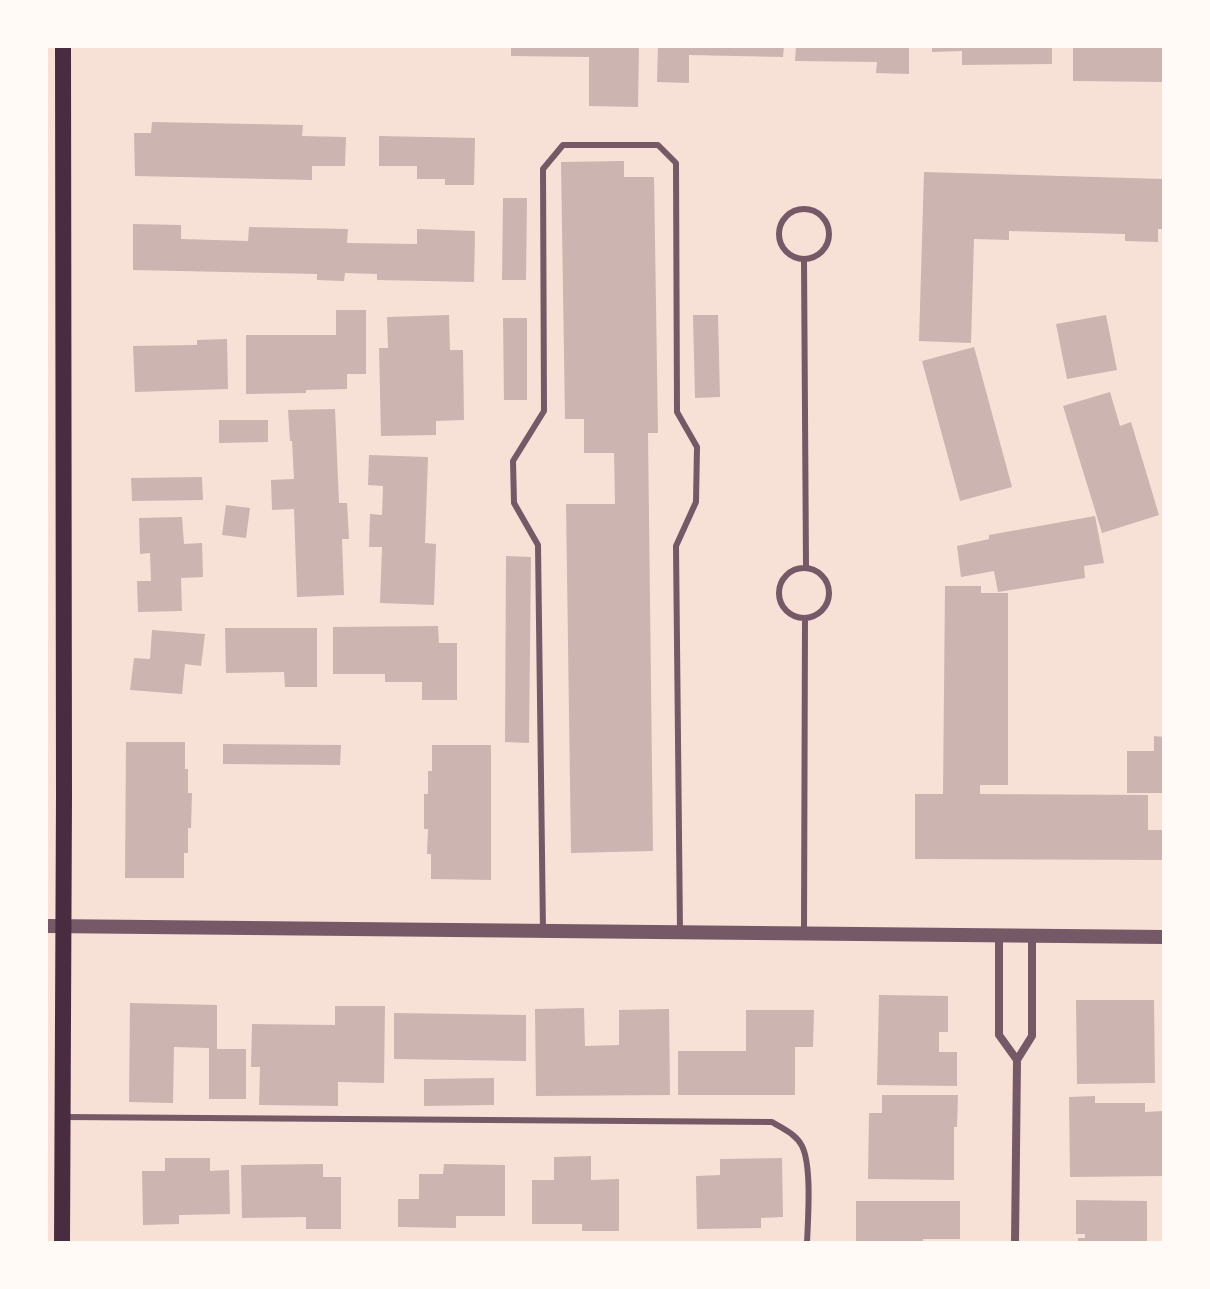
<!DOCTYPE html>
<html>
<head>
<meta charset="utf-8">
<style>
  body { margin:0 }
  #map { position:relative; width:1210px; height:1289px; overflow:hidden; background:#f7e1d7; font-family:Roboto,sans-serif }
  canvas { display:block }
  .frame { position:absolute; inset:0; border:48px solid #fffaf5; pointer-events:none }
</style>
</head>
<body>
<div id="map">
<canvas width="1210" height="1289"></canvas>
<div class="frame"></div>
</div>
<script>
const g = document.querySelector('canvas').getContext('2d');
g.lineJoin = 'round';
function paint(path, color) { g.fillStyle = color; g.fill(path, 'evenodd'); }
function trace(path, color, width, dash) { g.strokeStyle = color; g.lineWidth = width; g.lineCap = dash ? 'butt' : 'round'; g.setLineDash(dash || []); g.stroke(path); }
const building = new Path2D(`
  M511 46H639L638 107 589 106V57L511 56Z
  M658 46H784L783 57 689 55V83L657 82Z
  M796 46H909V74L876 73 877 62 795 61Z
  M932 46H1052V64L962 65V51L932 52Z
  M1073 46H1164V82L1073 81Z
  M152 122 303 125 302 136 346 137 345 166H312V180L135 176 134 133H151Z
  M379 136 475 138 474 185H445V179H417V166H379Z
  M624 161V177H654L658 433H648L653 851 571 853 566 504H615L614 453H584V419H565L561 162Z
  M924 172 1164 179V229H1158V242L1125 241V234L1009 231V240L974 239 971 343 919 341Z
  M503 198H527L526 280H502Z
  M133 224 181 225V239L248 241 249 227 348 229 347 243 417 244V229L475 231 474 282 377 280V274L345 273 344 281 317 280V274L133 270Z
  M336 310H366V374H347V389L306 390V393L246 394V335H336Z
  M449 315 450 350H463L464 420 436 421V435L381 436 379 348H388L387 317Z
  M693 315H718L720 397 695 398Z
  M1106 315 1117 370 1067 379 1056 324Z
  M503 318H527V400H504Z
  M227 339 228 389 135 392 133 346 197 345V340Z
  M974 347 1012 487 960 501 922 361Z
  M1110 392 1120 426 1131 422 1159 515 1102 533 1063 406Z
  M335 409 339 503H347L349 539H342L344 595 297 597 294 509 272 510 271 480 294 479 292 441H290L288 410Z
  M219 420H268V442L219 443Z
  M369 455 428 457 425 543 436 544 434 605 380 603 382 547H369L370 514 382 515 383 486 368 485Z
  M202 477 203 500 132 501 131 478Z
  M226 505 250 508 246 538 222 535Z
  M1095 516 1104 563 1084 566 1085 578 998 592 994 571 961 577 957 546 989 539V535Z
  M182 517 184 544 202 543 203 577 181 578 182 611 138 612 137 581H151L150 553 140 554 139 518Z
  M506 556 531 557 529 743 505 742Z
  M945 586H981V593H1008V785H980V794L1148 795V830H1164V860L915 859V794H943Z
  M438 626 439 643H457V700H422V682H385V674H333V627Z
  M225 628H317V687H285L284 672 226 673Z
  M152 630 205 634 201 666 185 664 182 694 130 690 134 658 150 659Z
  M1154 736 1164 737V793H1127V751H1154Z
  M126 742H185V769H188V793H192L191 828H188V853H184V878H125Z
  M223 744 341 745 340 765 223 764Z
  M432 745H491V880L431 879V854H427L428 829H424V794H428V771H432Z
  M879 995 948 996V1032H939V1052H957V1086L877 1085Z
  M1076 1000H1154L1155 1083 1077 1084Z
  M130 1003 217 1005V1049H246V1099H209V1048L174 1047 173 1103 129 1102Z
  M335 1006H385L384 1083 338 1082V1106L259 1105 260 1067H251L252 1024 335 1025Z
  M584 1008 585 1046 619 1045V1010L669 1009 670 1095 536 1096 535 1009Z
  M746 1010H814L813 1047H795V1095H678V1051H746Z
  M394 1013 526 1015V1061L394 1059Z
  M494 1078V1105L424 1106V1079Z
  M882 1095H958L957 1127H954V1180L868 1179 869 1113H882Z
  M1095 1096V1103H1145V1112L1164 1111V1176L1070 1177 1069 1097Z
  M591 1156V1180L619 1179V1231H582V1224H532V1180H554V1157Z
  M165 1158H210V1171L229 1170 230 1214 179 1215V1224L143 1225 142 1171H165Z
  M782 1158 783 1217 761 1218V1228L697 1229 696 1176 720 1175V1159Z
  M323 1164V1177H341V1229H306V1217L242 1218 241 1165Z
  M444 1164 505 1165V1216H456V1228L398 1227V1199H419V1174H443Z
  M1076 1200 1147 1201V1243H1078V1238H1085V1234H1076Z
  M856 1201H960V1239H923V1243H856Z`);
const service = new Path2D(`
  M779 234a25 25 0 1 1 50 0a25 25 0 1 1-50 0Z
  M804 259 806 567
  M779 593a25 25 0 1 1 50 0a25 25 0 1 1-50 0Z
  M543 931 538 545 514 503 513 461 544 411 543 169 563 145H658L676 163 677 412 697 447 696 502 676 546 680 932
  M804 933 805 618
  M64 1117 772 1122C783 1129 796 1134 802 1146 812 1166 808 1219 807 1243`);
const minor = new Path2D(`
  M999 936V1035L1017 1060
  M1015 1243 1017 1060 1032 1036V936`);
const tertiary = new Path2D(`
  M46 926 1164 937`);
const secondary = new Path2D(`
  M62 1243 64 796 63 46`);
paint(building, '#ccb4b1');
trace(service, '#755966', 6);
trace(minor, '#755966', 8);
trace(tertiary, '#755966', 14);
trace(secondary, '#4a2c40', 16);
</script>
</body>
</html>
